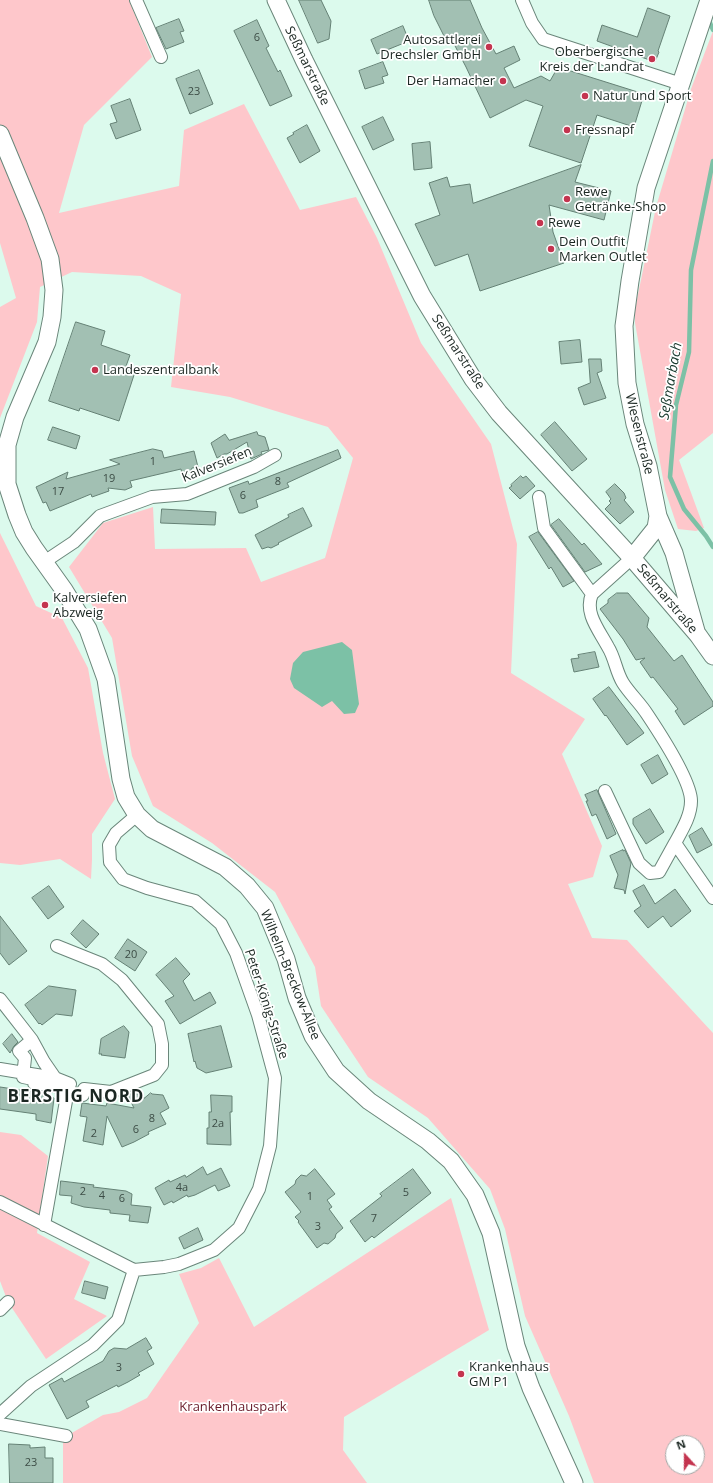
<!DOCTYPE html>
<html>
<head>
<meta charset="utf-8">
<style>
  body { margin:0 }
  #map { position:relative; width:713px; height:1483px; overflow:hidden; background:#dcfaed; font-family:"Open Sans",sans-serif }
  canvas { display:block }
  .north { position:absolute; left:665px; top:1435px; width:40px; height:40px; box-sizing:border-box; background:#fff; border:1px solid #a4a9a7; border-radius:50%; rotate:339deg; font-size:11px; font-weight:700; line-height:16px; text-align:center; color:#1b2722 }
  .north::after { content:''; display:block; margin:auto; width:14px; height:18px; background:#c4344f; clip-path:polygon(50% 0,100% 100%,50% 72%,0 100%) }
</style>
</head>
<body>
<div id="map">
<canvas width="713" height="1483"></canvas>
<div class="north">N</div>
</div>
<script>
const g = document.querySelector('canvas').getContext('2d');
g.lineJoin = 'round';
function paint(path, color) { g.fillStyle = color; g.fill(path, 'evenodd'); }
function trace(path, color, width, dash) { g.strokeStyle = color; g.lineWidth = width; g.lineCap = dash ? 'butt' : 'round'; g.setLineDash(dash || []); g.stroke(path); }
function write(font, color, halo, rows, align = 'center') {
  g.font = font + ' "Open Sans",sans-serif'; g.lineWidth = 3.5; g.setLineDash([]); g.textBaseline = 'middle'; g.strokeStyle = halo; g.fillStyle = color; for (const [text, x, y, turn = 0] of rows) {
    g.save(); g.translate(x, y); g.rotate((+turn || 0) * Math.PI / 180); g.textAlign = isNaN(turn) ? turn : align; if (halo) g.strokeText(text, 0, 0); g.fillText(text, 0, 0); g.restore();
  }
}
const green = new Path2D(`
  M0 0H129L152 57 84 125 59 213 179 186 184 130 244 104 300 210 356 197 377 238 421 343 491 444 517 544 511 673 585 719 562 754 602 846 593 877 568 884 592 938 627 940 713 1033V1483H594L569 1416 525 1316 505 1229 490 1189 428 1118 368 1077 321 1006 315 967 275 892 212 843 153 806 132 756 112 638 69 567 103 523 153 507 155 549 246 548 261 582 325 558 353 458 328 427 230 397 171 387 181 294 141 276 72 272 40 287 37 322 0 418V307L16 298 0 243ZM673 1443H697V1467H673Z
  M713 31V433L679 460 704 528 696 531 678 529 665 490 635 323V309L656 207 691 89Z
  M0 533 36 606 62 618 88 668 103 753 115 799 92 834V860L91 879 60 859 20 865 0 863Z
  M0 1132 21 1135 48 1156 37 1233 90 1262 74 1299 107 1316 46 1359 8 1302 0 1281Z
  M451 1198 489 1330 344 1417 343 1450 367 1483H63V1438L103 1415 119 1412 147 1398 199 1323 179 1274 201 1268 219 1258 254 1327Z`);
const water = new Path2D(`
  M342 642 352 650 359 704 355 713 344 714 332 701 322 707 294 688 290 679 293 663 303 652Z`);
const stream = new Path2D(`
  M708 18 713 30
  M713 161 691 270 689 352 676 405 670 477 684 509 706 536 713 547`);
const building = new Path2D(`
  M299 0H321L331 21 329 39 318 43Z
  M429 0H470L482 28 496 54 514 46 520 60 504 68 514 88 541 76 550 81 558 67 644 94 634 127 597 115 581 163 529 146 543 106 526 100 490 118 466 67 453 42 448 44 434 16Z
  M648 8 670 16 658 51 659 52 655 62 597 41 602 25 637 37Z
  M179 19 184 31 180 32 184 42 166 49 156 28Z
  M257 20 269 46 266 48 278 72 280 70 292 96 270 106 234 31Z
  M403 26 409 41 377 54 371 40Z
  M383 62 388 75 382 77 384 83 365 89 359 71Z
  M199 70 213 104 190 114 176 79Z
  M130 99 141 130 116 139 110 124 117 122 111 106Z
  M383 117 394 140 373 150 362 127Z
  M307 125 320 151 300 163 287 138 294 134 293 133Z
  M430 142 432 168 414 170 412 144Z
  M581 165 575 182 611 191 604 220 549 205 553 232 564 263 480 291 468 254 435 266 415 224 440 215 429 183 447 177 450 187 470 184 473 203Z
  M76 322 105 331 101 345 130 355 125 369 135 372 119 421 80 408 79 411 49 401Z
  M580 340 582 362 561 364 559 342Z
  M589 359H601L602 371 597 373 606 398 584 405 578 388 590 383Z
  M555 422 587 459 572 471 541 435Z
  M53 427 80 436 76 449 48 440Z
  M257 432 258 435 265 437 269 450 261 452 262 454 251 459 247 442 227 454H224L217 458 211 443 225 434 229 440Z
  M153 449 162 451 164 458 194 451 198 467 192 468 190 472 182 474 181 469 130 481 132 487 125 490 108 488 109 491 92 497 91 494 50 511 46 502 43 503 36 487 68 472 66 479 120 464 110 460Z
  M338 450 341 458 287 483 289 487 256 500 258 507 243 513H239L229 488 248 481 249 484Z
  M521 476 523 478 526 476 535 486 520 499 509 488 512 486 511 485Z
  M615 484 624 493 626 498 624 500 634 512 620 524 605 509 611 503 609 501 611 499 606 492Z
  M303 508 312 526 278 543 279 544 271 548 268 547 262 549 255 535 289 517 288 515Z
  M162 509 216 512 215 525 161 523Z
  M559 519 582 545 584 543 602 564 585 572 551 525Z
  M538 532 574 581 563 587 551 567 549 569 529 537Z
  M617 593H628L649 618 647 627 674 661 682 655 713 702V706L684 725 675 711 678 709 653 677 651 678 640 662 645 658 636 660 623 639 600 609 608 603V600Z
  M595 652 599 667 574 672 571 659 579 658 578 655Z
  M609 687 644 733 627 745 606 715 605 716 593 699Z
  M658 755 668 774 652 784 641 765Z
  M597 790 616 834 607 839 596 814 592 816 586 801H588L585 795Z
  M650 809 664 832 646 844 633 824V819Z
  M702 828 712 845 697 853 689 836Z
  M623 850V851L625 850 631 863 625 894 624 890 614 888 618 875 610 856Z
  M644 885 655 904 675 889 691 911 671 927 663 916 648 928 634 911 641 906 633 891Z
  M49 886 64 907 48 919 32 898Z
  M0 916 27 951 9 965 0 953Z
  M83 920 99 934 86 948 71 934Z
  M128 939 147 952 135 971 115 958Z
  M176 958 190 974 183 981 194 1001 210 992 216 1003 180 1024 165 1001 174 996 156 975Z
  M49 986 76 990 72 1016 56 1014 42 1025 40 1023 39 1024 25 1005Z
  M124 1026 129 1032 125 1058 101 1055 102 1054H99L101 1039Z
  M221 1026 232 1067 206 1073 197 1068 195 1061 194 1062 188 1034Z
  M12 1034 18 1042 14 1046 10 1053 3 1044Z
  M0 1087 47 1094V1097L54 1098 51 1123 36 1120V1114L0 1109Z
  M151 1093 152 1094 163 1095 169 1108 160 1113 166 1124 148 1132 149 1134 134 1142 122 1147 107 1116 103 1145 83 1141 87 1117 80 1116 82 1103 106 1106 107 1103 134 1108 127 1094H142L144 1098Z
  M211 1095 232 1096V1112H230L231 1145 207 1144V1128H209V1112H211Z
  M203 1167 207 1175 221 1168 230 1186 218 1191 215 1185 195 1195 188 1197 187 1195 173 1203 172 1201 164 1205 155 1188 169 1180 170 1182 185 1175 186 1177Z
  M315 1169 335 1194 327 1200 332 1207 329 1209 343 1228 336 1234 335 1238 328 1244 324 1243 317 1248 298 1222 299 1221 295 1217 301 1212 285 1192 295 1184 296 1180 301 1175 306 1176Z
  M413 1169 431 1193 374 1238 372 1236 365 1242 350 1221 382 1196 380 1194Z
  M61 1181 94 1185 93 1187 126 1191 132 1194 131 1205 151 1207 148 1223 129 1221 130 1215 110 1213V1210L84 1207 71 1203 72 1196 60 1195Z
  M198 1228 203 1240 184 1249 179 1238Z
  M85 1281 108 1287 105 1299 82 1293Z
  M146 1338 152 1348 147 1351 154 1364 138 1373 140 1375 128 1382 118 1387 117 1385 86 1401 89 1407 67 1419 49 1385 62 1378 64 1382 103 1361 109 1351 114 1348 126 1349Z
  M9 1444 30 1445V1448L45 1447V1458H53V1483H10Z`);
const street = new Path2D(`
  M136 0 161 57
  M522 0 532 23 543 39 681 84
  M539 497 544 528 592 594 632 558
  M44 562 74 542 100 516 152 497 187 494 254 467 275 455
  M592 594C584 613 599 630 608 647 615 658 616 672 623 683 630 694 640 703 647 714 659 732 691 781 691 801 691 816 682 830 675 843L713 898
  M605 791 639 863 650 873 659 872 675 843
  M0 999 32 1040 19 1051 25 1058 23 1077 33 1079 34 1083 56 1086 68 1092 83 1095 84 1089 111 1092 154 1075 162 1065V1044L158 1024 122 980 102 964 57 946
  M32 1040 44 1062 55 1078 70 1084
  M0 1069 55 1078
  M0 1202 134 1270 164 1267 179 1264 214 1250 239 1228 259 1189 270 1146 275 1078 258 1015 236 953 221 924 195 901 147 888 123 879 110 862 109 845 116 833 137 815
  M44 1225 69 1084
  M0 1310 8 1302
  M0 1414 31 1386 93 1345 118 1320 134 1270
  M0 1424 66 1436`);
const secondary = new Path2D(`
  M276 0 304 60 422 296 473 379 499 413 632 558 698 635 713 656
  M0 134 35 218 50 259 54 290 52 317 47 342 15 417 7 445V484L17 515 24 532 34 548 64 590 88 629 106 679 121 779 126 797 137 815 152 829 225 867 247 886 265 908 286 959 297 998 313 1036 336 1071 369 1101 428 1141 451 1161 475 1195 491 1233 516 1346 531 1388 574 1483
  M658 516 674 553 696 631
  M632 558 656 528 658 516 648 466 635 424 627 383 624 326 630 281 646 188 709 0`);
const markers = [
  [489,47,4,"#c4344f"],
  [652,59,4,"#c4344f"],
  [503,81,4,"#c4344f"],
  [585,96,4,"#c4344f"],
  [567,130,4,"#c4344f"],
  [567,199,4,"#c4344f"],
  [540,223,4,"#c4344f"],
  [551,249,4,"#c4344f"],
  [95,370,4,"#c4344f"],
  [45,605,4,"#c4344f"],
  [461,1374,4,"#c4344f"]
];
const numberNames = [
  ["6",257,38],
  ["23",194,92],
  ["1",153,462],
  ["19",109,479],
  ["8",278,482],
  ["17",58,492],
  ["6",243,496],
  ["20",131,955],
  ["8",152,1119],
  ["2a",218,1124],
  ["6",136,1130],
  ["2",94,1134],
  ["4a",182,1188],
  ["2",83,1192],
  ["5",406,1193],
  ["4",102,1196],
  ["1",310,1197],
  ["6",122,1199],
  ["7",374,1219],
  ["3",318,1227],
  ["3",119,1368],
  ["23",31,1463]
];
const poiNames = [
  ["Autosattlerei",481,40,"right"],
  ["Drechsler GmbH",481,55,"right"],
  ["Oberbergische",644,52,"right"],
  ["Kreis der Landrat",644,67,"right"],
  ["Der Hamacher",495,81,"right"],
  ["Natur und Sport",593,96],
  ["Fressnapf",575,130],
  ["Rewe",575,192],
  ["Getränke-Shop",575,207],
  ["Rewe",548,223],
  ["Dein Outfit",559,242],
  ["Marken Outlet",559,257],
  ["Landeszentralbank",103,370],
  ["Kalversiefen",53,598],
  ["Abzweig",53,613],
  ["Krankenhaus",469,1367],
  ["GM P1",469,1382]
];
const streetNames = [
  ["Seßmarstraße",307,66,64],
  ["Seßmarstraße",458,352,57],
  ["Wiesenstraße",639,434,76],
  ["Kalversiefen",217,465,-22],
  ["Seßmarstraße",667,599,50],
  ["Wilhelm-Breckow-Allee",290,975,68],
  ["Peter-König-Straße",266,1004,72]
];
const parkNames = [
  ["Krankenhauspark",233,1407]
];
const waterNames = [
  ["Seßmarbach",671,381,-80]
];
const districtNames = [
  ["BERSTIG NORD",76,1097]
];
paint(green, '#fec7cb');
paint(water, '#7cc1a6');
trace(stream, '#7cc1a6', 4.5);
paint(building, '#a2c0b3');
trace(building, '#658175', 1);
trace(street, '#6a867a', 14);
trace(secondary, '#6a867a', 19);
trace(street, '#fff', 12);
trace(secondary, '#fff', 17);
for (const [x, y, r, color] of markers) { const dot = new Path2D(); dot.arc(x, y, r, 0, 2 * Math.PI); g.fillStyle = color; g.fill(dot); trace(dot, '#fff', 1.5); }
write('11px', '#3d4d46', null, numberNames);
write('13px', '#1b2722', '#fff', poiNames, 'left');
write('13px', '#1b2722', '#fff', streetNames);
write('13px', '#691a29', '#fff', parkNames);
write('italic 14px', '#16372b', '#fff', waterNames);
g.letterSpacing = '1px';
write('bold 17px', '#1b2722', '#fff', districtNames);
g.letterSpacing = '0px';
</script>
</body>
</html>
